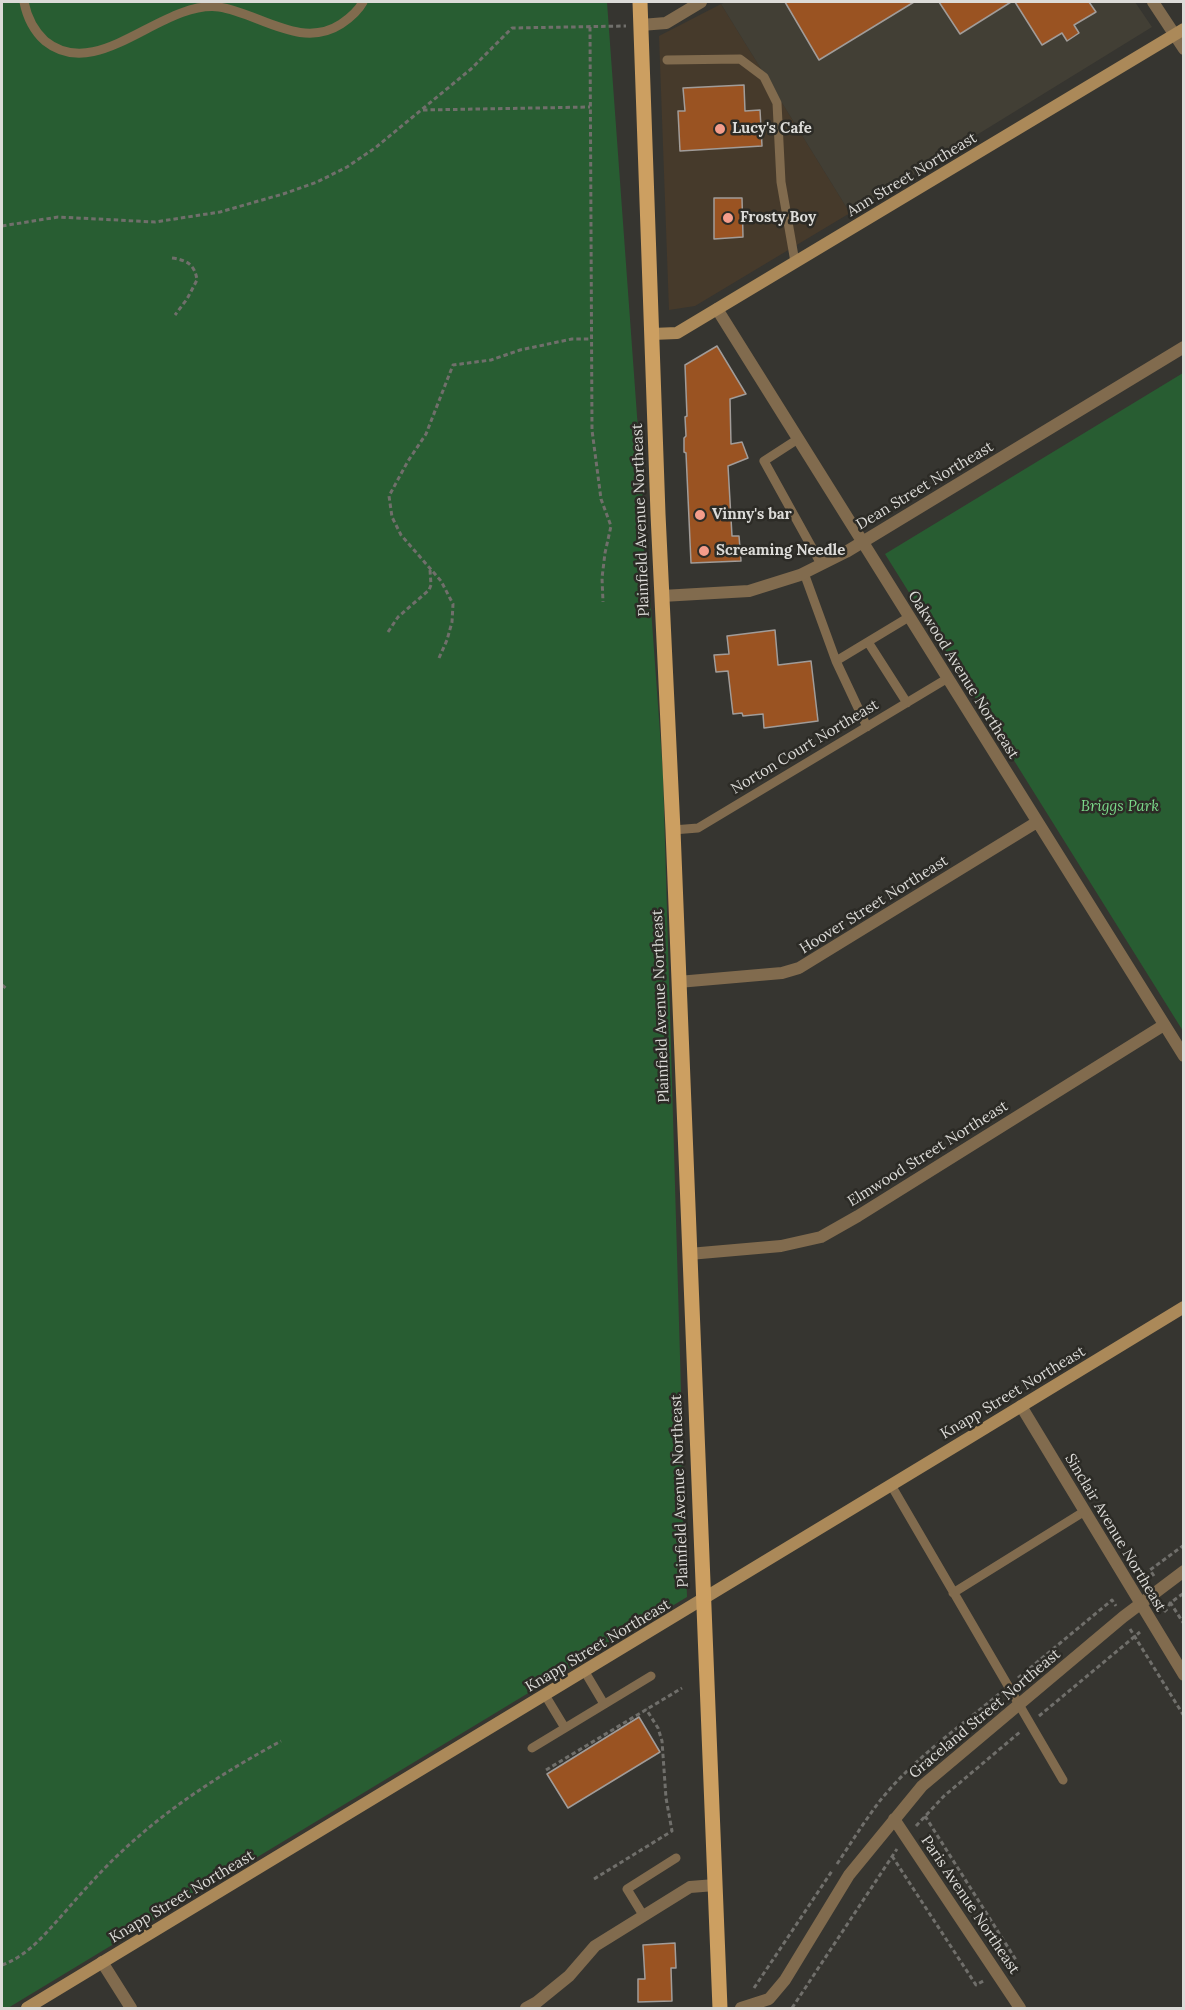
<!DOCTYPE html>
<html>
<head>
<meta charset="utf-8">
<style>
  body { margin:0 }
  #map { position:relative; width:1185px; height:2010px; overflow:hidden; background:#363530; font-family:Lora,serif }
  canvas { display:block }
  .frame { position:absolute; inset:0; border:3px solid #dcdbd8; pointer-events:none }
</style>
</head>
<body>
<div id="map">
<canvas width="1185" height="2010"></canvas>
<div class="frame"></div>
</div>
<script>
const g = document.querySelector('canvas').getContext('2d');
g.lineJoin = 'round';
function paint(path, color) { g.fillStyle = color; g.fill(path, 'evenodd'); }
function trace(path, color, width, dash) { g.strokeStyle = color; g.lineWidth = width; g.lineCap = dash ? 'butt' : 'round'; g.setLineDash(dash || []); g.stroke(path); }
function write(font, color, halo, rows, align = 'center') {
  g.font = font + ' Lora,serif'; g.lineWidth = 5; g.setLineDash([]); g.textBaseline = 'middle'; g.strokeStyle = halo; g.fillStyle = color; for (const [text, x, y, turn = 0] of rows) {
    g.save(); g.translate(x, y); g.rotate((+turn || 0) * Math.PI / 180); g.textAlign = isNaN(turn) ? turn : align; if (halo) g.strokeText(text, 0, 0); g.fillText(text, 0, 0); g.restore();
  }
}
const commercial = new Path2D(`
  M721 4 850 213 695 306 669 310 659 36Z`);
const built = new Path2D(`
  M726 2H1135L1152 27 850 213 721 4Z`);
const green = new Path2D(`
  M2 2H607L663 774 687 1597 8 2008H2Z
  M1183 373V1031L885 554Z`);
const building = new Path2D(`
  M785 2H914L819 60Z
  M939 2H1011L960 34Z
  M1015 2H1089L1096 12 1074 25 1079 33 1067 41 1062 33 1042 45Z
  M744 85 745 111 760 110 762 146 680 151 678 111H685L683 88Z
  M714 198H742L743 237 714 239Z
  M717 346 746 394 730 399 731 444 742 442 748 458 728 466 732 536H739L741 561 691 563 686 453 684 452V438L686 436 685 417 687 416 685 365Z
  M775 630 778 665 811 661 818 721 764 728 763 714 743 716 742 713 733 714 728 671 716 672 714 655 729 654 727 636Z
  M639 1717 660 1752 568 1808 547 1774Z
  M675 1943 676 1968H671L672 2001 638 2002V1979H645L643 1945Z`);
const path = new Path2D(`
  M590 27 592 430 601 499 611 526 605 553 602 578 603 602
  M423 110 590 107
  M2 226 58 217 155 222 220 212 283 194 317 182 347 167 375 148 471 69 512 28 626 26
  M172 258C187 260 195 265 197 280L187 299 175 315
  M388 632 398 617 429 590 431 585 430 570
  M439 658 447 640 452 622 453 604 441 581 401 535 392 517 389 496 408 461 426 434 453 365 491 360 520 350 572 339H591
  M2 985 7 989
  M1154 1576 1150 1570 1184 1545
  M1170 1602 1184 1624
  M1164 1612 1168 1608 1170 1603 1184 1593
  M1130 1629 1184 1716
  M1018 1678 1112 1600 1116 1606
  M1039 1716 1140 1632
  M546 1770 682 1688
  M925 1816 1016 1960 1008 1965
  M916 1826 944 1796 1020 1732
  M892 1856 976 1985 985 1980
  M837 1864C851 1843 864 1822 879 1802 912 1760 958 1728 999 1694
  M594 1879 672 1831 666 1798 662 1741 658 1728 646 1709
  M2 1965C29 1955 45 1934 64 1913 85 1889 106 1865 130 1844 175 1803 228 1770 281 1741
  M754 1988 832 1871
  M792 2008 897 1849`);
const lane = new Path2D(`
  M24 2C27 17 33 30 45 41 98 84 161 0 219 7 259 13 301 50 341 24 350 18 358 11 363 2
  M667 60 740 59 764 77 777 103 781 182 795 262
  M798 439 764 461 821 564
  M804 573 836 661 867 727
  M868 642 907 703
  M836 661 909 617
  M673 830 698 828 948 678
  M891 1485 1063 1780
  M953 1593 1085 1511
  M585 1672 604 1704
  M545 1695 565 1728
  M532 1748 651 1676
  M643 1915 627 1889 676 1858`);
const street = new Path2D(`
  M1153 2 1184 49
  M641 25 666 23 701 2
  M717 309 1184 1056
  M662 596 749 591 800 575 846 552 1184 347
  M678 982 782 973 799 968 1037 822
  M689 1254 781 1246 821 1237 858 1216 1164 1025
  M1021 1406 1184 1675
  M894 1819 1020 2008
  M102 1962 131 2008
  M526 2008 537 2002 569 1976 595 1946 690 1887 715 1885
  M741 2008 769 1999 785 1980 849 1875 922 1786 1123 1617 1184 1571`);
const secondary = new Path2D(`
  M652 334 677 333 1184 29
  M27 2008C412 1774 799 1542 1184 1307`);
const primary = new Path2D(`
  M640 2 658 514 673 830 720 2008`);
const markers = [
  [720,129,6,"#f49d8b"],
  [728,218,6,"#f49d8b"],
  [700,515,6,"#f49d8b"],
  [704,551,6,"#f49d8b"]
];
const poiNames = [
  ["Lucy's Cafe",732,129],
  ["Frosty Boy",740,218],
  ["Vinny's bar",712,515],
  ["Screaming Needle",716,551]
];
const streetNames = [
  ["Ann Street Northeast",912,175,-31],
  ["Dean Street Northeast",925,486,-31],
  ["Plainfield Avenue Northeast",641,520,-92],
  ["Oakwood Avenue Northeast",963,675,58],
  ["Norton Court Northeast",805,747,-31],
  ["Hoover Street Northeast",874,905,-32],
  ["Plainfield Avenue Northeast",661,1006,-92],
  ["Elmwood Street Northeast",928,1154,-32],
  ["Knapp Street Northeast",1013,1393,-31],
  ["Plainfield Avenue Northeast",680,1491,-92],
  ["Sinclair Avenue Northeast",1115,1533,59],
  ["Knapp Street Northeast",598,1646,-31],
  ["Graceland Street Northeast",985,1714,-40],
  ["Knapp Street Northeast",182,1897,-31],
  ["Paris Avenue Northeast",970,1905,56]
];
const parkNames = [
  ["Briggs Park",1120,807]
];
paint(commercial, '#463a2b');
paint(built, '#423f35');
paint(green, '#285d32');
paint(building, '#9a5322');
trace(building, '#a19c99', 1.5);
trace(path, '#706f6b', 3, [4.5, 3]);
trace(lane, '#816b4e', 9);
trace(street, '#816b4e', 12);
trace(secondary, '#ab8959', 12);
trace(primary, '#cc9f61', 15);
for (const [x, y, r, color] of markers) { const dot = new Path2D(); dot.arc(x, y, r, 0, 2 * Math.PI); g.fillStyle = color; g.fill(dot); trace(dot, '#2c2b26', 2); }
write('bold 15px', '#dcdbd8', '#2c2b26', poiNames, 'left');
write('15px', '#dcdbd8', '#2c2b26', streetNames);
write('italic 15px', '#7bd98a', '#2c2b26', parkNames);
</script>
</body>
</html>
